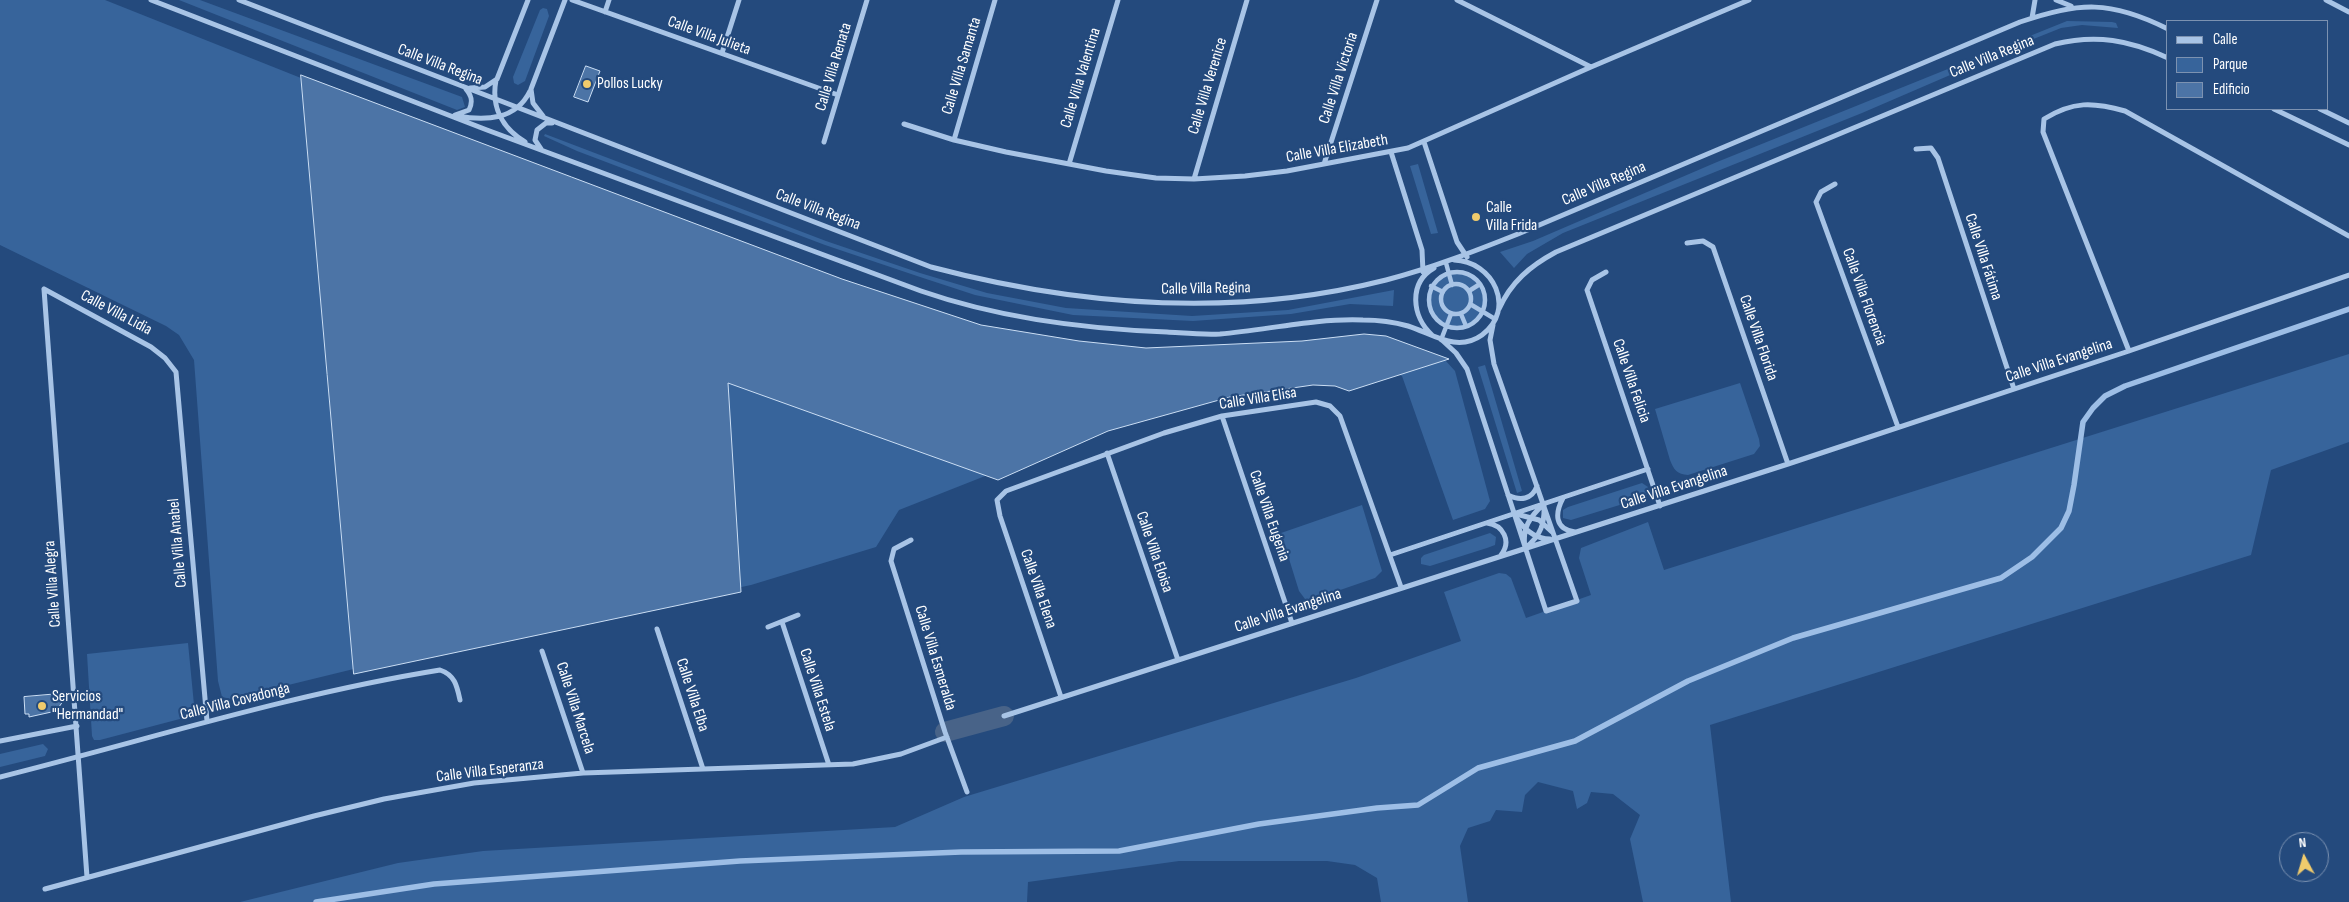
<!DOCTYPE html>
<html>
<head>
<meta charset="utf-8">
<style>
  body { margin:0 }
  #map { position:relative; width:2349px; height:902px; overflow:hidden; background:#244a7d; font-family:"Sofia Sans Condensed",sans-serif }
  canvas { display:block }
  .legend { position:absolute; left:2166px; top:20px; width:162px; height:90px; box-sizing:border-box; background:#244a7d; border:1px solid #7c92b1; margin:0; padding:6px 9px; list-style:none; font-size:15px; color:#fff }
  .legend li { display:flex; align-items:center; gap:10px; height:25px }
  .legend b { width:25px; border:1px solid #7c92b1 }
  .north { position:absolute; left:2279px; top:832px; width:50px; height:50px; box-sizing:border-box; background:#244a7d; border:1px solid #7c92b1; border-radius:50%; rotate:354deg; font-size:14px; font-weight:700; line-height:20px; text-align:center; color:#fff }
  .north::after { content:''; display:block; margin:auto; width:18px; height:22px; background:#f0cb6c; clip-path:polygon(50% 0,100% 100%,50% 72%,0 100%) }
</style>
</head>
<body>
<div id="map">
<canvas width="2349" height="902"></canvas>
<ul class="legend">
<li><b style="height:6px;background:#a8c4e6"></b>Calle</li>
<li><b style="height:14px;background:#37649b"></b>Parque</li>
<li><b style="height:14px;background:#4c74a6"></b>Edificio</li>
</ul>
<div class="north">N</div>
</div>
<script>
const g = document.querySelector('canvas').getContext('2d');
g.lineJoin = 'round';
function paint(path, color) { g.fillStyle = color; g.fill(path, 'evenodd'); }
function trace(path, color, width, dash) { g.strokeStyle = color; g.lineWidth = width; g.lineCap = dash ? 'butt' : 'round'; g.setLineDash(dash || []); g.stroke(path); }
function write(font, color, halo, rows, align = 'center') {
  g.font = font + ' "Sofia Sans Condensed",sans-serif'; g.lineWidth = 4.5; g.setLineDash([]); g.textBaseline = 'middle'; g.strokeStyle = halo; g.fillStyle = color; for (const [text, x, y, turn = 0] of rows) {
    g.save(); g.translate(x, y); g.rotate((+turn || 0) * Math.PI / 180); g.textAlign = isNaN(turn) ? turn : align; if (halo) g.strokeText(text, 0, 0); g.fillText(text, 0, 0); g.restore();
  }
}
const green = new Path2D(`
  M0 0H105L311 82 957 323 1141 352 1445 360 1455 371 1490 501 1485 509 1453 520 1402 376 1397 374 1273 386 1122 422 899 510 876 547 751 585 366 666 231 699 222 697 218 681 194 360 179 335 166 326 0 245Z
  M179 0H200L462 97 465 107 457 110Z
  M543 8 547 9 549 16 525 81 518 85 514 83 513 77 540 10Z
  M2067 21 2112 22 2116 23 2118 28 2082 25 2061 28 2036 38 1862 113 1563 233 1527 254 1514 268 1500 252 1533 241 1717 162Z
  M545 134 826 241 920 273 987 293 1066 308 1192 316 1288 310 1394 290 1393 306 1350 304 1291 314 1193 321 1073 315 975 295 917 276 825 245 577 151 544 136Z
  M1418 164 1438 233 1431 234 1410 166Z
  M1428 299a29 29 0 1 1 58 0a29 29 0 1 1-58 0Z
  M2349 354V442L2271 470 2251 555 1710 725 1731 902H1643L1630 839 1640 815 1613 794 1591 792 1587 803 1577 809 1573 791 1538 782 1525 795 1522 812 1496 810 1490 821 1468 828 1460 846 1468 902H1381L1377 878 1355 865 1327 861H1179L1028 882 1027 902H240L398 863 483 851 895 827 964 797 1356 678 1461 641 1444 592 1499 573 1506 574 1511 578 1526 618 1591 595 1579 558 1581 548 1648 522 1664 570Z
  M1485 365 1522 491 1517 493 1478 367Z
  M1740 383 1759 439 1760 446 1754 454 1688 475C1677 474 1674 470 1670 460L1655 409Z
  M1642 483 1648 487 1647 495 1639 499 1571 520 1563 518V510L1568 507Z
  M1362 505 1382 571 1375 578 1314 599H1305L1299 591 1281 533Z
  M1490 533 1496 537 1495 545 1487 548 1430 566 1421 564V558L1424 555Z
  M188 643 195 715 100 740H94L92 736 87 654Z
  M43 744 48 749 45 756 0 767V754Z`);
const stream = new Path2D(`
  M316 902 434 884 740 861 961 852 1119 851 1259 824 1377 808 1418 805 1478 768 1575 741 1688 681 1793 638 2001 578 2032 557 2061 528 2069 511 2074 485 2083 422 2093 408 2105 396 2125 386 2349 309`);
const canal = new Path2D(`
  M945 732 1004 716`);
const building = new Path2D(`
  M586 66 600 71 588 102 574 97Z
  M301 75 842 279 981 325 1079 341 1146 348 1302 341 1364 334 1386 336 1449 359 1349 391 1335 386 1313 385 1230 397 1108 431 998 480 728 383 741 592 354 674Z
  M69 693 56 711 29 717V714H25L24 697Z`);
const pedestrian = new Path2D(`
  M1446 263 1452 285
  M1429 300a28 28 0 1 1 56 0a28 28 0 1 1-56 0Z
  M1441 299a15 15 0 1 1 30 0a15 15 0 1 1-30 0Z
  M1431 286 1443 292
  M1469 291 1480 284
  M1470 304 1495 319
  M1461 314 1466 326
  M1441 340 1451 314`);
const minor = new Path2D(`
  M151 0 487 130 921 291C999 318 1084 329 1167 332 1184 333 1202 335 1220 334 1267 330 1315 318 1363 320 1378 320 1394 322 1408 326 1433 334 1457 353 1482 335 1517 309 1493 261 1454 260
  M239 0 931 267C1079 306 1236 318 1386 280 1432 268 1475 251 1518 234L2020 22C2080 2 2110 0 2168 29
  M572 0 838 95
  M1457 0 1591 67
  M2056 0 2071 6
  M2326 0 2349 12
  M605 12 609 0
  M2032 18 2035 0
  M722 53 739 0
  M496 80C491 107 502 128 525 142
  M470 88 485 87 497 79 528 0
  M2274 109 2349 145
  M2320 109 2349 123
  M455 115 469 110C473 102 472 96 466 89
  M457 116C486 121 516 120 530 91
  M543 116 533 103 531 89 565 0
  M904 124 954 140 1006 152 1106 171 1156 178 1194 179 1245 176 1287 171 1408 148 1591 67 1749 0
  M954 140 995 0
  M824 142 867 0
  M1424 142 1457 242 1467 257
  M541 149 535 140 537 130 546 123H552
  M1916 149 1931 148 1938 158 2014 389
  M1391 152 1422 250 1423 272
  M1069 164 1118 0
  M1324 164 1377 0
  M1194 179 1247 0
  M1835 184 1821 192 1816 202 1898 427
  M1687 243 1703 241 1713 247 1788 464
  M1606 272 1592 280 1587 290 1660 506
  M44 289 87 877
  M44 289 151 347 165 358 176 372 207 721
  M1499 309C1511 282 1530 266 1556 252L2055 44C2096 34 2130 40 2168 58
  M1432 335C1412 317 1408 283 1434 268
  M1443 341 1456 353 1467 369 1546 611 1577 601 1494 364 1490 340 1493 325
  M2129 351 2043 132 2044 119C2073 101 2093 102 2125 111L2349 236
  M1222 416 1292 623
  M1107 453 1178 660
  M1508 495C1520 501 1532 500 1537 486
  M1563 498C1555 513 1554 529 1575 532
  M1544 504C1545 523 1541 536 1525 548 1522 529 1529 517 1544 504Z
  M1516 514 1539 520 1552 532
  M1518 520C1526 531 1537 539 1550 539
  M1487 523C1503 525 1512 541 1501 555
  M911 540 894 549 891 561 945 732 967 792
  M1390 555 1648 469
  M782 622 829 765
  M768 627 798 615
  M657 629 703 769
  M542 651 583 773
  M1061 697 1000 516 997 500 1006 491 1164 433 1222 416 1316 402 1330 406 1340 416 1401 587
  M1004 716 1788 464 2129 351 2349 275
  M0 741 77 726
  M0 777C147 740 291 694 440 670 455 675 457 686 460 700
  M45 889 314 816 384 799 474 783 583 773 853 764 901 754 947 737`);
const markers = [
  [587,84,5,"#f0cb6c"],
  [1476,217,5,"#f0cb6c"],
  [42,706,5,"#f0cb6c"]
];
const streetNames = [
  ["Calle Villa Julieta",709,36,20],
  ["Calle Villa Regina",1992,57,-22],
  ["Calle Villa Regina",440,65,21],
  ["Calle Villa Samanta",962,66,-73],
  ["Calle Villa Renata",834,67,-73],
  ["Calle Villa Valentina",1081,78,-73],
  ["Calle Villa Victoria",1339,78,-72],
  ["Calle Villa Verenice",1208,86,-73],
  ["Calle Villa Elizabeth",1337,149,-10],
  ["Calle Villa Regina",1604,184,-23],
  ["Calle Villa Regina",818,210,21],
  ["Calle Villa Fátima",1983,257,72],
  ["Calle Villa Regina",1206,289,-1],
  ["Calle Villa Florencia",1864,297,70],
  ["Calle Villa Lidia",116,313,28],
  ["Calle Villa Florida",1758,338,71],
  ["Calle Villa Evangelina",2059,361,-18],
  ["Calle Villa Felicia",1631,381,71],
  ["Calle Villa Elisa",1258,399,-9],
  ["Calle Villa Evangelina",1674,488,-18],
  ["Calle Villa Eugenia",1269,516,71],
  ["Calle Villa Anabel",178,543,-95],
  ["Calle Villa Eloisa",1154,552,71],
  ["Calle Villa Alegra",53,584,-94],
  ["Calle Villa Elena",1038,589,71],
  ["Calle Villa Evangelina",1288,611,-18],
  ["Calle Villa Esmeralda",935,658,73],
  ["Calle Villa Estela",817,690,72],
  ["Calle Villa Elba",692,695,72],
  ["Calle Villa Covadonga",235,702,-14],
  ["Calle Villa Marcela",575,708,72],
  ["Calle Villa Esperanza",490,771,-7]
];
const poiNames = [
  ["Pollos Lucky",597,84],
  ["Calle",1486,208],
  ["Villa Frida",1486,226],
  ["Servicios",52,697],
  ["\"Hermandad\"",52,715]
];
paint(green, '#37649b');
trace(stream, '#9dbee6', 5.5);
trace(canal, '#486388', 20);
paint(building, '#4c74a6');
trace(building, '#cbdef4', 1);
trace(pedestrian, '#a8c4e6', 4.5);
trace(minor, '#a8c4e6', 5);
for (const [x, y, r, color] of markers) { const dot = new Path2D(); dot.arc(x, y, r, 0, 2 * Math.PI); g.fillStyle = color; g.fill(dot); trace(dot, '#244a7d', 2); }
write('16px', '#fff', '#244a7d', streetNames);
write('16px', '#fff', '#244a7d', poiNames, 'left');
</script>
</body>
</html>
